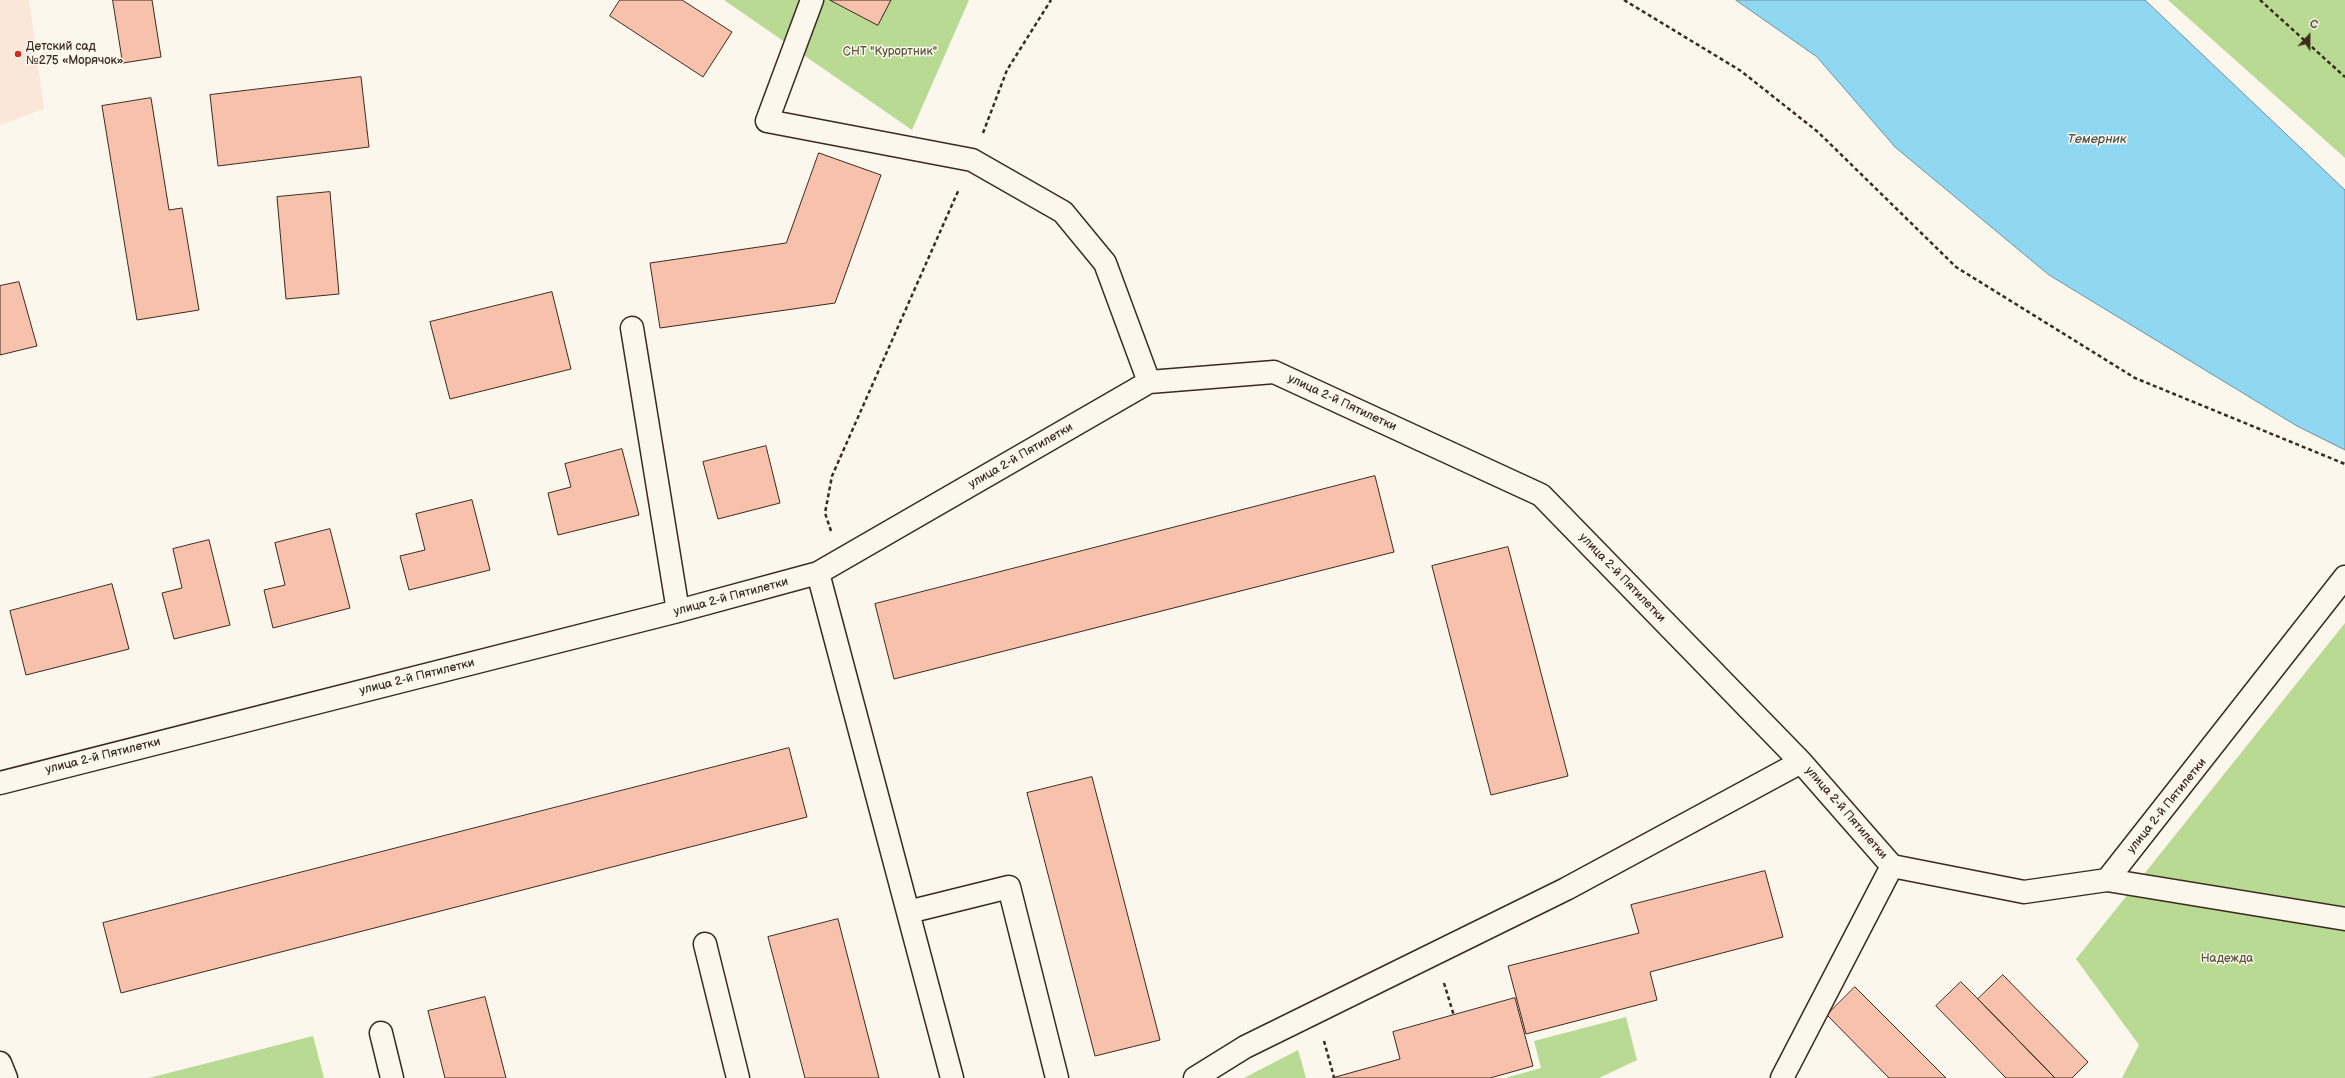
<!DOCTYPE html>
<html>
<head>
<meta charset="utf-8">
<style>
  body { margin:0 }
  #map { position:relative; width:2345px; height:1078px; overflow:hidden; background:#fbf7ec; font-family:"Balsamiq Sans",sans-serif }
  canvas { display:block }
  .north { position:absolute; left:2289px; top:16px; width:40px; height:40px; -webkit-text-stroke:3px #fbf7ec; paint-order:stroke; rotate:22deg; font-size:11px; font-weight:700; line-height:16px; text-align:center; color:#3b2a1e }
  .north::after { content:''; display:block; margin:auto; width:14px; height:18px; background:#3b2a1e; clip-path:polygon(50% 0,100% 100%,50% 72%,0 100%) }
</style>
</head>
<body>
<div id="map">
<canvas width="2345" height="1078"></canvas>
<div class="north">С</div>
</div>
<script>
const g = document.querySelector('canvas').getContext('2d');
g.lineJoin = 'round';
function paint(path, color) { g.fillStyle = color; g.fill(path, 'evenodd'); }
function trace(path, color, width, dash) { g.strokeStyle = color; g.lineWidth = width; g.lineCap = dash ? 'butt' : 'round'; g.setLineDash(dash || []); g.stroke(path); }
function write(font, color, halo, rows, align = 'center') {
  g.font = font + ' "Balsamiq Sans",sans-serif'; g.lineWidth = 3; g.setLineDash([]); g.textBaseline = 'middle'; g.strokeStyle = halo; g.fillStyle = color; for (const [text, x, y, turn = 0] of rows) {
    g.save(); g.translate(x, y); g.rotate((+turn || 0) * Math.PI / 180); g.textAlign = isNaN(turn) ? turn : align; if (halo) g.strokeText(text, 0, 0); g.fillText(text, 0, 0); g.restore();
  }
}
const built = new Path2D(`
  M0 0H29L44 109 0 125Z`);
const green = new Path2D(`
  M724 0H969L912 130Z
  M2168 0H2345V158Z
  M2345 623V1078H2122L2139 1045 2076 959Z
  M1626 1017 1637 1060 1599 1078H1505L1541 1068 1534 1041Z
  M313 1036 324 1078H149Z
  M1298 1050 1306 1078H1244Z`);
const water = new Path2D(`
  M1736 0H2145L2345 190V450L2297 426 2049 275 1895 147 1817 57Z`);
const building = new Path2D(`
  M113 0H152L161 57 123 63Z
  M620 0H682L732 32 703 77 610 16Z
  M830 0H891L878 25Z
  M361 77 369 147 218 166 210 95Z
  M151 98 169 210 182 208 199 310 137 320 102 106Z
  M819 153 881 175 835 303 660 328 650 263 786 243Z
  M330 192 339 294 286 299 277 197Z
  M19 282 37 346 0 355V286Z
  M552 292 571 369 450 399 430 322Z
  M766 446 780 503 718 519 703 462Z
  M622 449 639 515 558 535 548 493 571 487 565 464Z
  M1375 476 1394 552 894 679 875 604Z
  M472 500 490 570 409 590 400 556 425 550 416 514Z
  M330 529 350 608 273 628 264 590 285 585 275 543Z
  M209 540 230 625 174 639 162 593 182 588 173 549Z
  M1508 547 1568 776 1491 795 1432 566Z
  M112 584 129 649 26 675 10 611Z
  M789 748 807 817 121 993 103 923Z
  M1092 777 1160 1040 1095 1056 1027 793Z
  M1765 871 1783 937 1650 972 1657 1000 1526 1034 1508 966 1639 933 1631 905Z
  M838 919 879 1078H805L768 937Z
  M2003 975 2088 1062 2072 1078H2055L1978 999Z
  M1961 982 1978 999 2055 1078H2006L1936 1006Z
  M1855 987 1946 1078H1889L1827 1015Z
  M485 997 506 1078H445L428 1011Z
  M1515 998 1533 1066 1490 1078H1332L1400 1059 1393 1032Z`);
const path = new Path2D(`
  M1624 0 1741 71 1818 132 1956 267 2135 378 2345 464
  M2260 0 2345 77
  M983 133 1007 70 1051 0
  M831 531 825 513 832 476 959 189
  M1444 983 1454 1016
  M1324 1041 1334 1077`);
const minor = new Path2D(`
  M812 0 767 121 972 160 1063 212 1105 263 1149 382
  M632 328 678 611
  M818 573 952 1078
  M0 783 678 611 818 573 1149 382 1274 372 1541 495 1801 762 1892 866 1782 1078
  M1892 866 2024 892 2107 880 2345 577
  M2107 880 2345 919
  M908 912 1009 887 1057 1078
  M705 944 738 1078
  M381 1033 392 1078
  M0 1063 6 1078
  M1195 1078 1245 1047 1566 889 1801 762`);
const markers = [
  [18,54,4,"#c8321e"]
];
const poiNames = [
  ["Детский сад",26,47],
  ["№275 «Морячок»",26,61]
];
const parkNames = [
  ["СНТ \"Курортник\"",890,52],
  ["Надежда",2227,959]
];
const streetNames = [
  ["улица 2-й Пятилетки",1342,403,25],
  ["улица 2-й Пятилетки",1021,456,-30],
  ["улица 2-й Пятилетки",1622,578,46],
  ["улица 2-й Пятилетки",731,597,-15],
  ["улица 2-й Пятилетки",417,677,-14],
  ["улица 2-й Пятилетки",103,756,-14],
  ["улица 2-й Пятилетки",2167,806,-51],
  ["улица 2-й Пятилетки",1846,813,49]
];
const waterNames = [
  ["Темерник",2097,140]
];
paint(built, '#fae7d9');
paint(green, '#b9da93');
paint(water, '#90d7f2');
trace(water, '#6e929d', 1);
paint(building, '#f8c1ac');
trace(building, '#3b2a1e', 1);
trace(minor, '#3b2a1e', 25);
trace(path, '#3b2a1e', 2.5, [4, 3]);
trace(minor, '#fbf7ec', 22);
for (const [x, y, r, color] of markers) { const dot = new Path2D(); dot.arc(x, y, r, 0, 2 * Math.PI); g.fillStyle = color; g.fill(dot); trace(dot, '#fbf7ec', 1.5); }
write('12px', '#3b2a1e', '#fbf7ec', poiNames, 'left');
write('12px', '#5a563b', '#fbf7ec', parkNames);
write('12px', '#3b2a1e', '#fbf7ec', streetNames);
write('italic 13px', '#505553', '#fbf7ec', waterNames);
</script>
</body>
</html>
